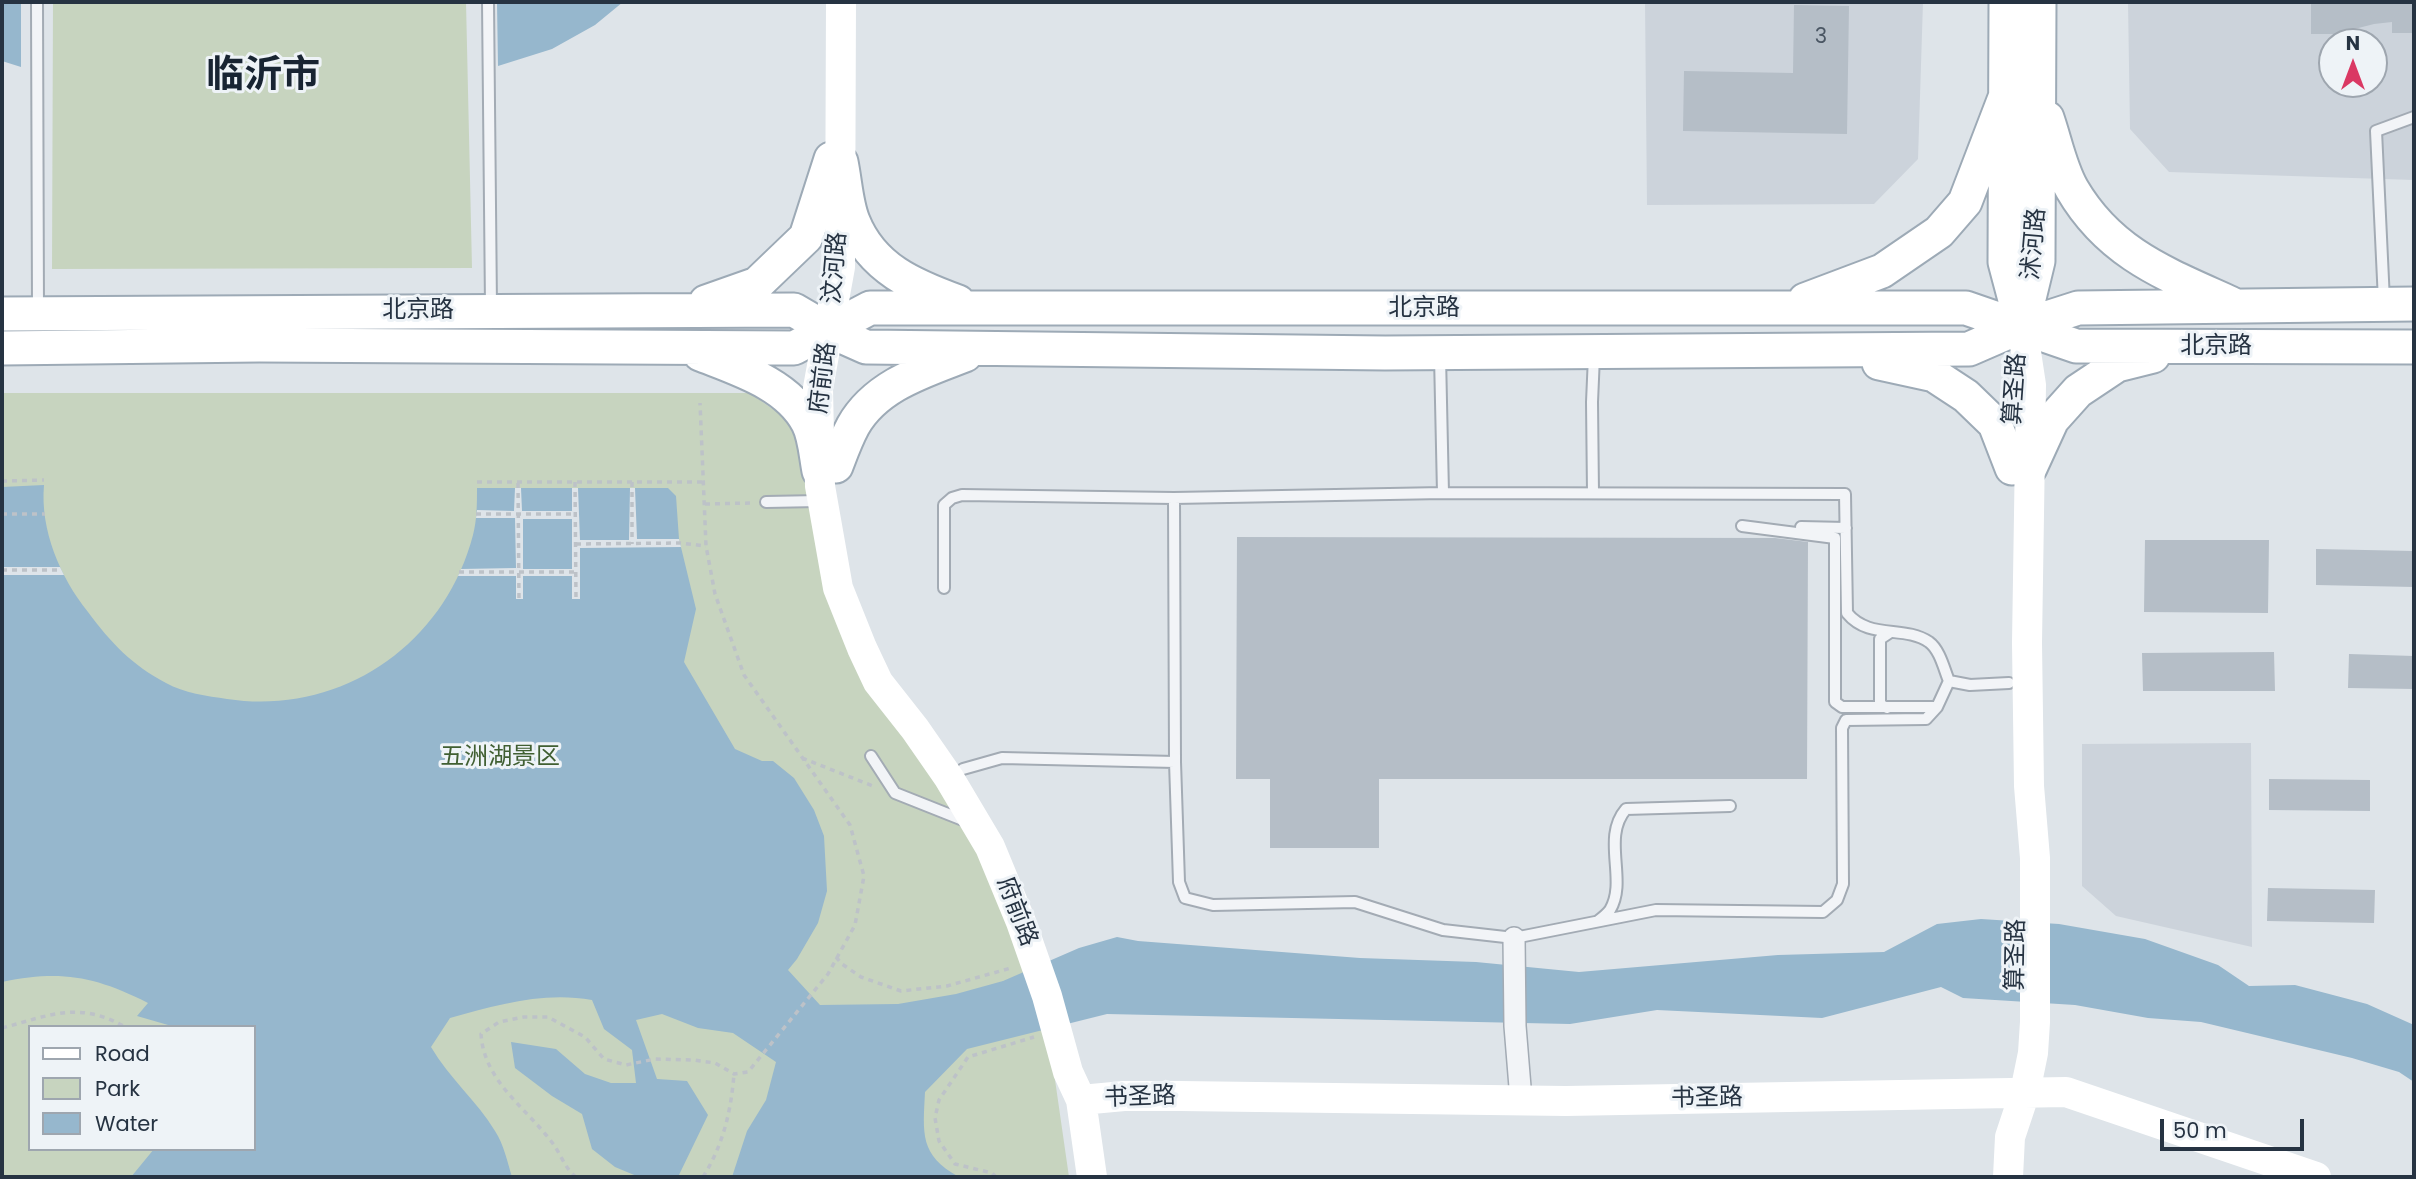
<!DOCTYPE html>
<html>
<head>
<meta charset="utf-8">
<style>
  body { margin:0 }
  #map { position:relative; width:2416px; height:1179px; overflow:hidden; background:#dee4e9; font-family:Poppins,sans-serif }
  canvas { display:block }
  .frame { position:absolute; inset:0; border:4px solid #263342; pointer-events:none }
  .legend { position:absolute; left:28px; top:1025px; width:228px; height:126px; box-sizing:border-box; background:#eef3f7; border:2px solid #9ea6af; margin:0; padding:9px 12px; list-style:none; font-size:21px; color:#263342 }
  .legend li { display:flex; align-items:center; gap:14px; height:35px }
  .legend b { width:35px; border:2px solid #9ea6af }
  .north { position:absolute; left:2318px; top:28px; width:70px; height:70px; box-sizing:border-box; background:#eef3f7; border:2px solid #9ea6af; border-radius:50%; rotate:0deg; font-size:19px; font-weight:700; line-height:28px; text-align:center; color:#263342 }
  .north::after { content:''; display:block; margin:auto; width:24px; height:32px; background:#da3863; clip-path:polygon(50% 0,100% 100%,50% 72%,0 100%) }
  .scale { position:absolute; left:2160px; top:1119px; width:144px; height:32px; box-sizing:border-box; border:4px solid #263342; border-top:0; padding-left:9px; font-size:21px; line-height:24px; white-space:nowrap; color:#263342; -webkit-text-stroke:5px #eef3f7; paint-order:stroke }
</style>
</head>
<body>
<div id="map">
<canvas width="2416" height="1179"></canvas>
<div class="frame"></div>
<ul class="legend">
<li><b style="height:9px;background:#fff"></b>Road</li>
<li><b style="height:19px;background:#c7d4bf"></b>Park</li>
<li><b style="height:19px;background:#96b7cd"></b>Water</li>
</ul>
<div class="north">N</div>
<div class="scale">50 m</div>
</div>
<script>
const g = document.querySelector('canvas').getContext('2d');
g.lineJoin = 'round';
function paint(path, color) { g.fillStyle = color; g.fill(path, 'evenodd'); }
function trace(path, color, width, dash) { g.strokeStyle = color; g.lineWidth = width; g.lineCap = dash ? 'butt' : 'round'; g.setLineDash(dash || []); g.stroke(path); }
function write(font, color, halo, rows, align = 'center') {
  g.font = font + ' Poppins,"Noto Sans SC",sans-serif'; g.lineWidth = 6; g.setLineDash([]); g.textBaseline = 'middle'; g.strokeStyle = halo; g.fillStyle = color; for (const [text, x, y, turn = 0] of rows) {
    g.save(); g.translate(x, y); g.rotate((+turn || 0) * Math.PI / 180); g.textAlign = isNaN(turn) ? turn : align; if (halo) g.strokeText(text, 0, 0); g.fillText(text, 0, 0); g.restore();
  }
}
const built = new Path2D(`
  M1645 2H1923L1918 159 1874 204 1647 205Z
  M2128 2H2414V180L2169 172 2130 129ZM2332 42H2374V84H2332Z
  M2251 743 2252 947 2116 916 2082 886V744Z`);
const green = new Path2D(`
  M53 2H466L472 268 52 269Z
  M2 393H750L791 422 808 475 824 581 984 852 1050 1045 1069 1177H2ZM30 1027H254V1149H30Z`);
const water = new Path2D(`
  M2 2H21V67L2 61Z
  M497 2H623L595 25 552 49 498 66Z
  M44 485C40 530 60 577 88 612 111 643 132 665 166 683 184 693 207 696 227 699 340 716 444 646 473 535 477 520 477 504 477 488H668L676 496 679 539 696 609 684 662 735 749 762 761H773L794 778 814 810 824 836 827 891 818 923 797 959 788 970 820 1005 898 1004 956 994 1003 981 1079 948 1117 937 1138 941 1360 958 1476 962 1579 972 1778 955 1884 952 1937 924 1981 919 2059 924 2145 939 2218 965 2249 986 2295 985 2367 1004 2414 1025V1082L2399 1072 2352 1058 2201 1022 2148 1018 2075 1005 1963 998 1941 987 1822 1018 1657 1010 1570 1024 1107 1014 967 1049 925 1092C923 1133 919 1155 959 1177H732L747 1131 766 1100 776 1062 733 1033 698 1028 662 1014 636 1020 657 1079 687 1081 708 1115 678 1177H639L615 1167 592 1149 582 1114 552 1096 515 1068 511 1042 556 1049 585 1074 611 1083H636L632 1050 604 1029 592 1000C544 991 496 1005 450 1018L431 1047C449 1078 477 1101 495 1131 504 1145 507 1161 512 1177H131L154 1149H254V1027H175L137 1016 148 1003C94 976 61 970 2 982V1008V487Z`);
const pier = new Path2D(`
  M515 488H521L522 511H572V488H578L580 540H629L630 488H635L637 539H679L681 547 580 548V599H572V576H523V599H516V576H458L461 569 516 568 515 518H476L477 510 514 511ZM523 519H572V569H523Z
  M2 567H60L64 575H2Z`);
const building = new Path2D(`
  M2311 2H2414V33H2392V22L2374 24 2335 34H2311Z
  M1794 5 1849 6 1847 134 1683 131 1684 71 1793 73Z
  M1237 537 1775 538 1808 542 1807 779H1379V848H1270V779H1236Z
  M2145 540H2269L2268 613 2144 612Z
  M2316 549 2414 551V587L2316 585Z
  M2274 652 2275 691H2143L2142 653Z
  M2349 654 2414 656V689L2348 688Z
  M2269 779 2370 780V811L2269 810Z
  M2268 888 2375 890 2374 923 2267 921Z`);
const path = new Path2D(`
  M2 481 44 480
  M477 482H704
  M575 482 576 599
  M632 482V544
  M518 483 519 599
  M705 504 752 503
  M2 514H45
  M476 514H575
  M576 544 680 543 706 546
  M2 570H62
  M459 572H575
  M802 758 873 786
  M836 957 842 964 861 977 901 991 947 986 1011 968
  M2 1028C48 1016 79 1000 125 1027
  M576 1177C565 1169 560 1152 551 1141 525 1107 484 1081 481 1034L499 1022 524 1017H548L585 1037 604 1059 626 1065 655 1059 694 1060 715 1063 734 1074 748 1072 828 974 855 925 864 876 850 825 744 675 715 594 706 546 700 403
  M703 1177C723 1145 731 1112 734 1074
  M996 1177 992 1173 955 1164 939 1141 935 1118 939 1100 968 1057 1034 1037`);
const lane = new Path2D(`
  M37 2 38 311
  M488 2 491 307
  M2384 301 2376 131 2414 117
  M1440 356 1443 493
  M1443 493 1845 494 1847 613C1869 640 1904 625 1929 642 1940 650 1944 669 1949 681L1937 707 1926 719 1846 720 1842 728 1843 884 1837 900 1823 912 1656 910 1514 938 1443 930 1355 902 1213 905 1185 898 1179 882 1175 762 1174 498Z
  M1593 493 1592 402 1594 356
  M766 502 819 501
  M1742 526 1835 538V702L1842 707H1937
  M1801 527 1846 528
  M944 588V505L952 498 962 495 1174 498
  M1949 681 1970 685 2009 683
  M1887 708 1880 704V639L1889 633
  M871 756 895 793 968 822
  M963 769 1002 758 1175 762
  M1598 921C1602 918 1607 914 1610 910 1628 880 1601 838 1626 809L1730 806`);
const street = new Path2D(`
  M1514 938 1515 1026 1520 1087`);
const secondary = new Path2D(`
  M841 2 840 267 818 388 820 486 838 588 862 648 878 682 915 729 949 778 990 847 1021 922 1047 996 1068 1072 1081 1100 1092 1177
  M1081 1100 1124 1096H1180L1566 1101 2066 1092 2316 1177
  M2008 1177 2010 1137 2025 1092 2033 1053 2035 1022V858L2029 786 2027 643 2031 385 2022 326`);
const primary = new Path2D(`
  M2006 2 2005 262 2022 326
  M2047 118C2055 141 2060 168 2072 189 2110 254 2166 274 2230 303
  M841 162C845 181 846 204 853 221 872 269 914 286 958 302
  M1805 300 1882 271 1939 232 1965 202 2006 95
  M706 302 757 284 806 237 831 159
  M2 314 794 310 830 331 866 347 1385 353 1969 349 2022 326 2078 308 2414 304
  M2023 323 2038 261 2039 2
  M2 348 259 345 794 348 870 308H1966L2076 346 2414 347
  M700 354C738 369 788 384 808 423 815 436 816 456 819 471
  M1879 363 1934 375 1966 396 1995 424 2012 468
  M836 466C841 453 846 439 853 426 876 385 924 371 965 355
  M2030 468 2052 420 2078 391 2117 365 2153 356`);
const numberNames = [
  ["3",1821,38]
];
const streetNames = [
  ["沭河路",2035,244,-85],
  ["汶河路",836,268,-85],
  ["北京路",1424,309],
  ["北京路",418,311],
  ["北京路",2216,347],
  ["府前路",824,378,-83],
  ["算圣路",2016,389,-86],
  ["府前路",1016,912,69],
  ["算圣路",2017,955,-89],
  ["书圣路",1140,1098,-2],
  ["书圣路",1707,1099,-1]
];
const parkNames = [
  ["五洲湖景区",500,758]
];
const townNames = [
  ["临沂市",263,77]
];
paint(built, '#ccd3db');
paint(green, '#c7d4bf');
paint(water, '#96b7cd');
paint(pier, '#dee4e9');
paint(building, '#b5bec7');
trace(lane, '#a3abb4', 14);
trace(street, '#a3abb4', 24);
trace(primary, '#9daab6', 37);
trace(path, '#bdc2c8', 3.5, [5, 5]);
trace(lane, '#f2f4f7', 10);
trace(street, '#f2f4f7', 21);
trace(secondary, '#fff', 30);
trace(primary, '#fff', 33);
write('21px', '#4a5663', null, numberNames);
write('24px', '#263342', '#eef3f7', streetNames);
write('24px', '#405f32', '#eef3f7', parkNames);
write('bold 38px', '#182432', '#eef3f7', townNames);
</script>
</body>
</html>
